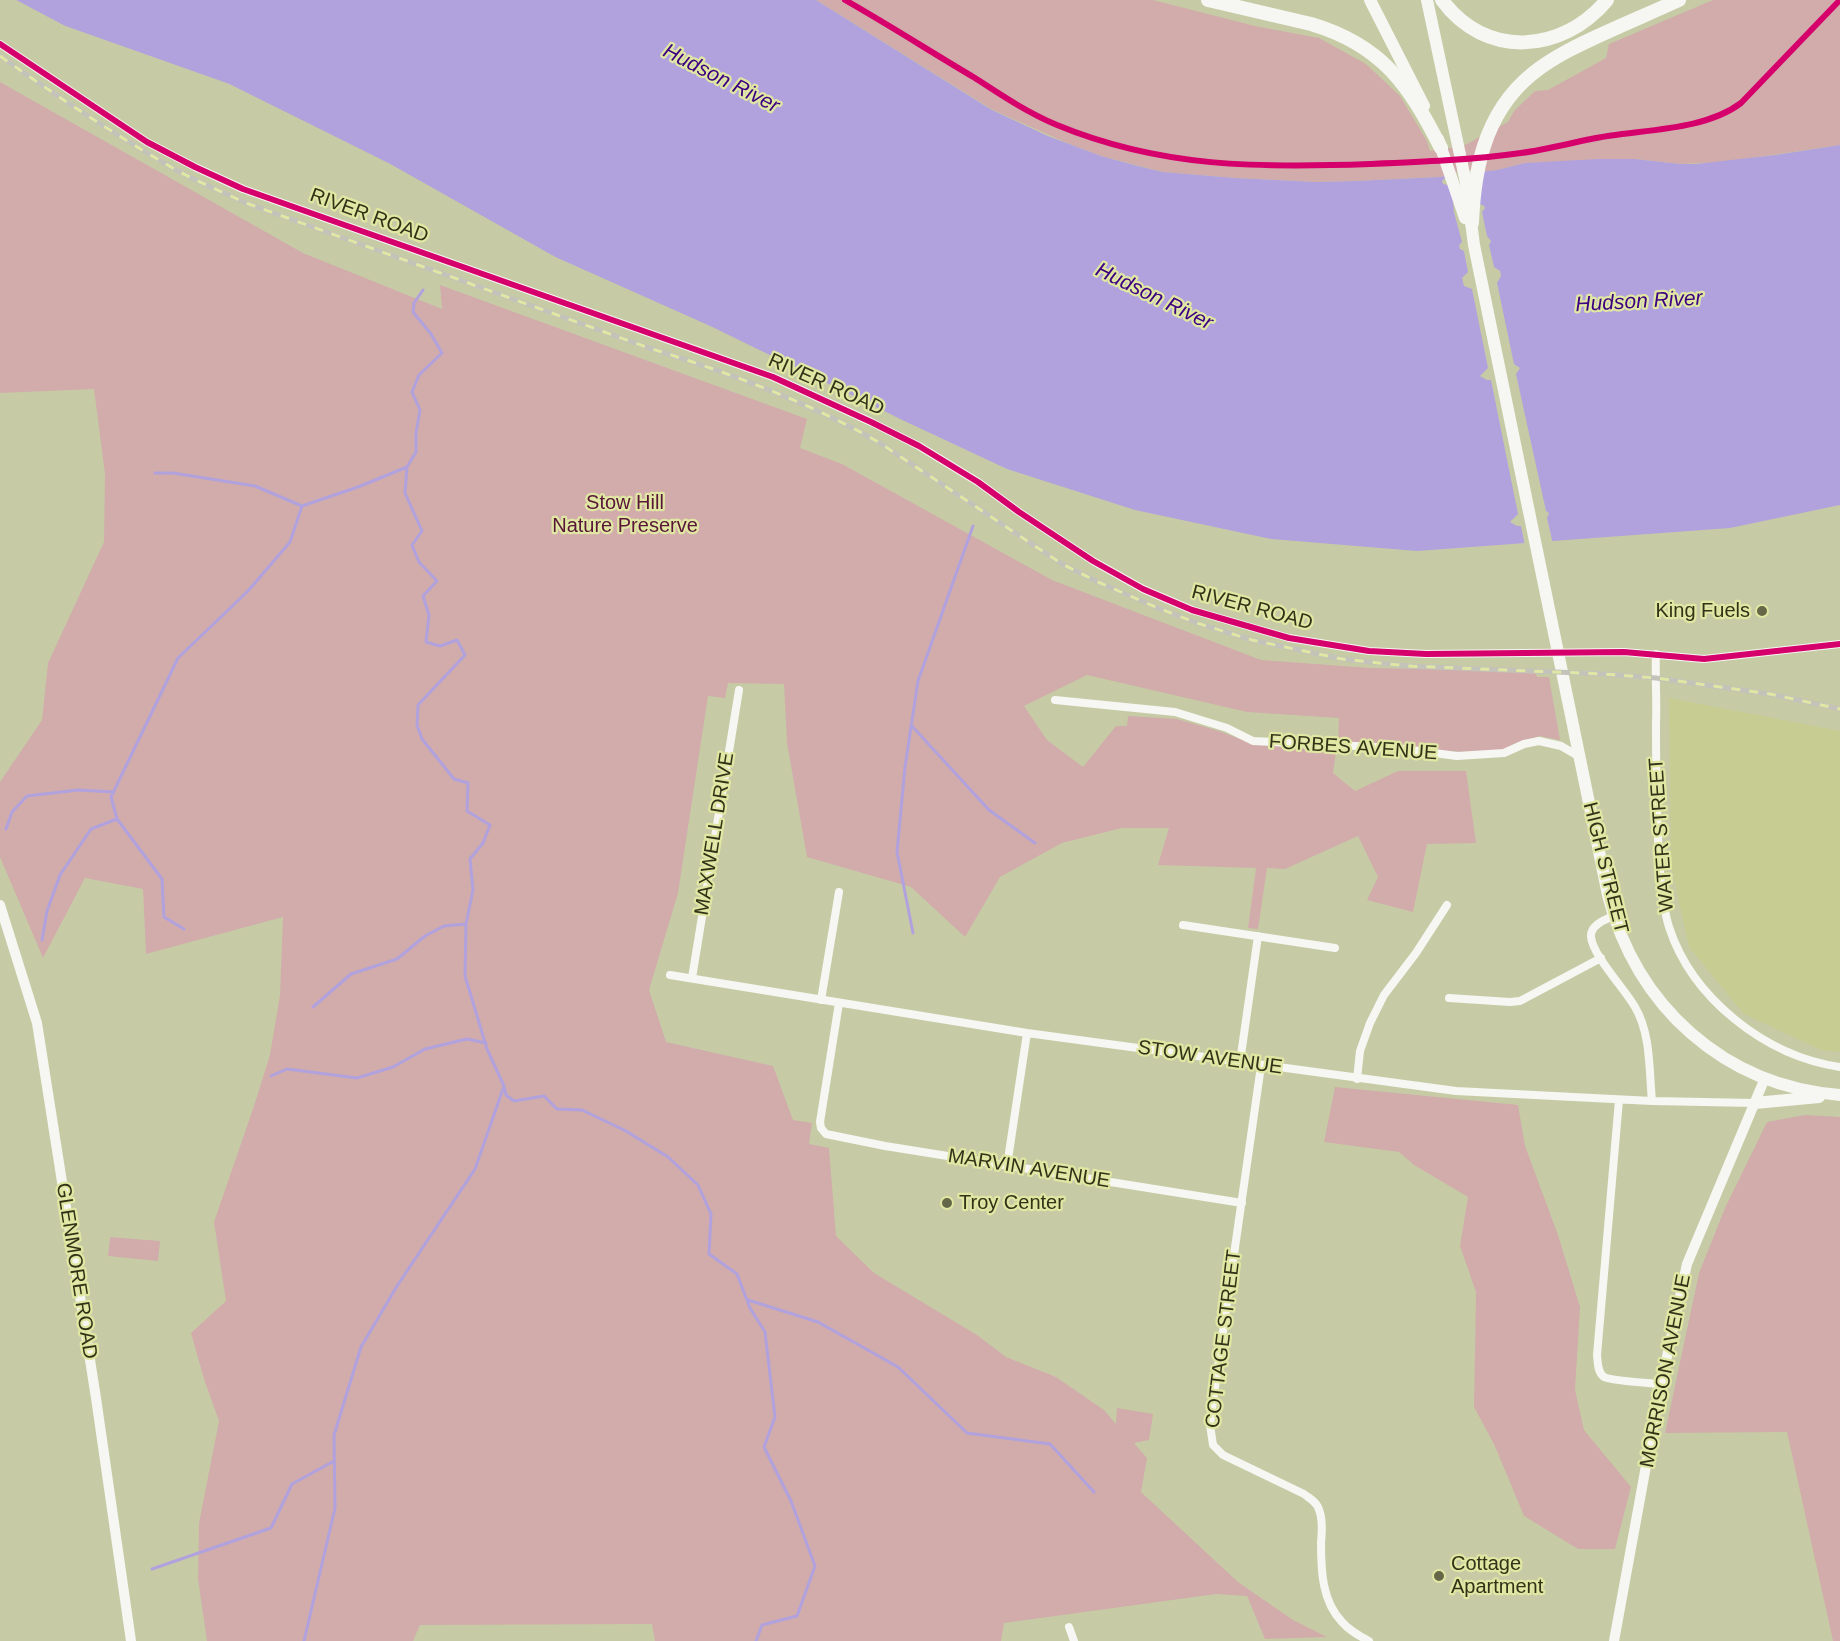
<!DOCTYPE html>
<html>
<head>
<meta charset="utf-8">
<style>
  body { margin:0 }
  canvas { display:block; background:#c6cba5 }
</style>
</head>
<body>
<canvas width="1840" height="1641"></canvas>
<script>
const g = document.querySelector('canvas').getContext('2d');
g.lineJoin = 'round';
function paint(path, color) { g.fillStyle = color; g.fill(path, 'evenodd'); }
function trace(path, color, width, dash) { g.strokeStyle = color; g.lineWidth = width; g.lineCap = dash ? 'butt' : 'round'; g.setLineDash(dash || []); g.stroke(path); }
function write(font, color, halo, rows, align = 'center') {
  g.font = font + ' Arial,sans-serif'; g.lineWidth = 4.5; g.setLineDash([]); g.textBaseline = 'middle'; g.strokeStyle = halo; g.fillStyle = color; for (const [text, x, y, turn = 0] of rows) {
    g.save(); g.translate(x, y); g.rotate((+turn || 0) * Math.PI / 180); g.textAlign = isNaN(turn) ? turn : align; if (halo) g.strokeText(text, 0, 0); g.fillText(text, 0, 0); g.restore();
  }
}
const built = new Path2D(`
  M1669 698 1840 731V1052L1821 1050 1744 1014 1689 947 1671 866Z`);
const green = new Path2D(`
  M816 0H1153L1255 26 1319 38 1366 64 1400 96 1427 141 1430 151 1463 146 1508 122 1514 111 1535 91 1548 90 1606 58 1609 44 1713 0H1840V145L1724 162 1680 164 1635 159 1525 163 1497 170 1439 177 1356 181 1317 182 1235 178 1163 172 1101 156 1074 146 993 110Z
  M0 82 303 253 442 309 440 285 807 419 800 448 842 464 1052 580 1261 660 1370 668 1535 671 1537 677H1549L1560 740 1540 736 1516 743 1504 750 1463 752 1338 743 1339 718 1247 712 1087 675 1024 706 1047 740 1083 767 1116 726H1127L1128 716 1177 719 1219 731 1253 744 1336 752 1333 773 1355 791 1398 771H1466L1476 843 1427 844 1413 912 1367 900 1378 877 1358 836 1285 869 1267 868 1258 929 1248 928 1256 868 1158 865 1169 828H1122L1062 843 1000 877 965 937 911 887 807 857 787 743 784 684 728 683 725 698 708 696 678 893 649 990 666 1042 773 1066 793 1120 812 1123 809 1144 829 1148 836 1236 874 1273 977 1335 1006 1357 1056 1377 1104 1410 1116 1424 1117 1408 1153 1414 1149 1440 1134 1443 1147 1458 1141 1492 1238 1582 1293 1620 1327 1637 1265 1639 1247 1596 1216 1594 1004 1623 1001 1641H655L652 1624 420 1625 413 1641H207L198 1579 199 1523 219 1421 204 1379 191 1333 226 1301 214 1222 254 1106 270 1055 280 995 283 917 146 954 143 889 85 878 43 958 0 857V782L42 720 48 663 104 542 105 474 94 389 0 393Z
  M1335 1087 1518 1105 1525 1146 1558 1235 1580 1307 1575 1390 1584 1430 1631 1487 1615 1549H1578L1524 1516 1494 1444 1474 1407 1476 1292 1460 1246 1468 1197 1414 1165 1399 1152 1324 1142Z
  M1805 1115 1840 1117V1641H1833L1787 1432 1665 1433 1699 1273 1725 1208 1767 1122Z
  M110 1237 160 1241 158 1261 108 1256Z`);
const water = new Path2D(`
  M16 0H816L992 110 1048 136 1101 156 1138 166 1163 172 1235 178 1317 182 1356 181 1439 177 1497 170 1525 163 1598 159H1635L1680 164H1696L1775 155 1840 145V505L1730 528 1417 551 1271 539 1135 510 1007 469 898 418 712 327 555 257 390 164 229 84 65 26Z`);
const pier = new Path2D(`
  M13 0H16L65 26 229 84 390 164 555 257 712 327 898 418 897 421 711 329 554 260 389 166 228 87 64 29 14 3Z
  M1473 170 1480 204 1484 206 1485 208 1482 212 1487 236 1491 241 1489 245 1494 267 1500 271 1501 276 1497 283 1514 364 1520 368 1516 374 1546 511 1549 513 1547 518 1553 544 1525 546 1521 526H1517L1510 522 1518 514 1491 380H1487L1480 376 1488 368 1472 289 1464 286 1462 278 1468 272 1464 251 1460 249 1459 245 1462 242 1454 212 1453 201 1448 185 1443 184 1442 181 1445 178 1444 173Z`);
const stream = new Path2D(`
  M423 290 414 303 413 312 431 334 442 353 419 375 412 392 420 410 416 433V452L407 467 405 493 422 531 412 545 419 562 437 581 423 596 429 615 426 642 440 646 457 640 465 655 418 705 417 725 422 739 454 779 468 783 467 811 490 825 483 843 470 859 473 890 466 924 465 976 487 1049 504 1086 506 1095 514 1101 544 1096 557 1109 582 1110 626 1131 668 1157 698 1185 711 1214 709 1254 737 1274 750 1308 765 1332 775 1417 764 1447 791 1501 815 1566 797 1616 762 1625 756 1641
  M155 473H173L255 486 302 506
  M911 725 989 810 1035 843
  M6 829 12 812 27 796 78 790 114 792
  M184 929 164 917 162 879 117 819 111 797 178 658 248 591 290 542 302 506 358 487 407 467
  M913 933 897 852 905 767 918 681 973 526
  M42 940 47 911 60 875 91 829 117 819
  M313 1007 351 974 397 959 425 936 444 926 466 924
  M271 1076 287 1069 357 1078 393 1067 425 1049 467 1039 486 1043
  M748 1300 818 1322 898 1367 967 1433 1050 1444 1094 1492
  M152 1569 271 1528 292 1484 334 1461
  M304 1641 335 1508 334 1435 361 1347 397 1286 475 1169 504 1086`);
const street = new Path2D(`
  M0 44 147 142 195 167 243 189 773 377 871 422 919 446 978 482 1019 512 1093 561 1143 589 1192 610 1261 630 1289 638 1369 651 1426 654 1624 652 1704 659 1840 644
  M1656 654C1655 677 1657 700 1656 723 1656 767 1656 810 1659 855 1660 878 1662 904 1669 927 1692 998 1765 1056 1840 1067
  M1055 700 1175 712 1227 728 1253 741 1396 748 1457 756 1504 753 1524 744 1539 741 1561 746 1580 757
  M1613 916C1605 920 1590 925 1591 937 1593 956 1625 989 1635 1007 1651 1034 1649 1070 1652 1101
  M1183 925 1335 948
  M670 975 1027 1033 1456 1091 1652 1101 1755 1103
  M692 978 739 690
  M1449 998 1510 1002 1520 1001 1601 958
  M821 1000 839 892
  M839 1003 820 1122 821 1128 826 1134 885 1146 1242 1203
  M1240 1062 1258 936
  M1261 1066 1215 1387 1210 1425 1213 1445 1223 1455 1304 1494C1309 1498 1315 1501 1318 1507 1323 1518 1322 1531 1321 1543 1321 1571 1322 1601 1342 1622 1349 1630 1359 1636 1369 1641
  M1357 1079 1360 1051 1370 1023 1384 995 1416 953 1447 905
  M1619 1100 1597 1355C1598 1362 1597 1372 1604 1377 1612 1381 1649 1383 1661 1384
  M1007 1166 1027 1033
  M1069 1627 1074 1641`);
const secondary = new Path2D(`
  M0 905 37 1023 96 1398 131 1641
  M1614 1641 1661 1384 1687 1264 1765 1078`);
const primary = new Path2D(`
  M1370 0 1424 106
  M1427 0 1466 183 1474 245 1608 895C1636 1006 1724 1086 1840 1095
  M1438 139 1465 218
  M1755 1103 1819 1097`);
const highway = new Path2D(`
  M1208 0 1311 24C1382 45 1409 85 1441 148
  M1442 0C1485 59 1562 54 1607 0
  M1472 223C1473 198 1476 171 1484 146 1505 81 1549 58 1607 32 1631 21 1655 11 1679 0`);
const rail = new Path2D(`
  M0 56C55 95 112 133 171 167 195 181 221 191 246 203L649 348C727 372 809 402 880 443L1062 564 1098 582 1158 608 1197 623 1252 640 1342 659 1408 666 1604 674 1656 678 1770 694 1840 709`);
const cycleway = new Path2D(`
  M845 0C889 25 931 52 975 78 1001 95 1028 113 1057 125 1161 168 1259 168 1370 164 1420 162 1471 160 1521 153 1544 150 1567 144 1591 139 1637 129 1703 132 1741 103L1840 0
  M0 44 147 142 195 167 243 189 773 377 871 422 919 446 978 482 1019 512 1093 561 1143 589 1192 610 1261 630 1289 638 1369 651 1426 654 1624 652 1704 659 1840 644`);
const markers = [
  [1762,611,6,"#646849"],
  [947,1203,6,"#646849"],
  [1439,1576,6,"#646849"]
];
const streetNames = [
  ["RIVER ROAD",369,216,20],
  ["RIVER ROAD",826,385,24],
  ["RIVER ROAD",1252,608,15],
  ["FORBES AVENUE",1353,748,4],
  ["MAXWELL DRIVE",715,834,-81],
  ["WATER STREET",1662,835,-94],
  ["HIGH STREET",1605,868,76],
  ["STOW AVENUE",1210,1058,8],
  ["MARVIN AVENUE",1029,1169,9],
  ["GLENMORE ROAD",76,1271,81],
  ["COTTAGE STREET",1224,1339,-83],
  ["MORRISON AVENUE",1666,1371,-79]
];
const parkNames = [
  ["Stow Hill",625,503],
  ["Nature Preserve",625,526]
];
const poiNames = [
  ["King Fuels",1750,611,"right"],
  ["Troy Center",959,1203],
  ["Cottage",1451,1564],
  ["Apartment",1451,1587]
];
const waterNames = [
  ["Hudson River",721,79,27],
  ["Hudson River",1154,297,26],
  ["Hudson River",1639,302,-3]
];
paint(built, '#c7cd92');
paint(green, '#d1acab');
paint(water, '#b1a2de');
paint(pier, '#c6cba5');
trace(stream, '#b1a2de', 3);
trace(street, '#f6f7f2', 8);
trace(secondary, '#f6f7f2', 10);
trace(primary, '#f6f7f2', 12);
trace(highway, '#f6f7f2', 14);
trace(rail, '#c3c3b9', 5);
trace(rail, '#e0e7a3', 3, [9]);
trace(cycleway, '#d6006c', 6);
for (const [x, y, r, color] of markers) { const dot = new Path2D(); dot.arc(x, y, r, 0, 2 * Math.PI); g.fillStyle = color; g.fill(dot); trace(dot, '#e0e7a3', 2); }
write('20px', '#303317', '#e0e7a3', streetNames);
write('20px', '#591538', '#e0e7a3', parkNames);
write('20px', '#303317', '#e0e7a3', poiNames, 'left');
write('italic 21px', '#3c0181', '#e0e7a3', waterNames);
</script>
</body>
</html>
